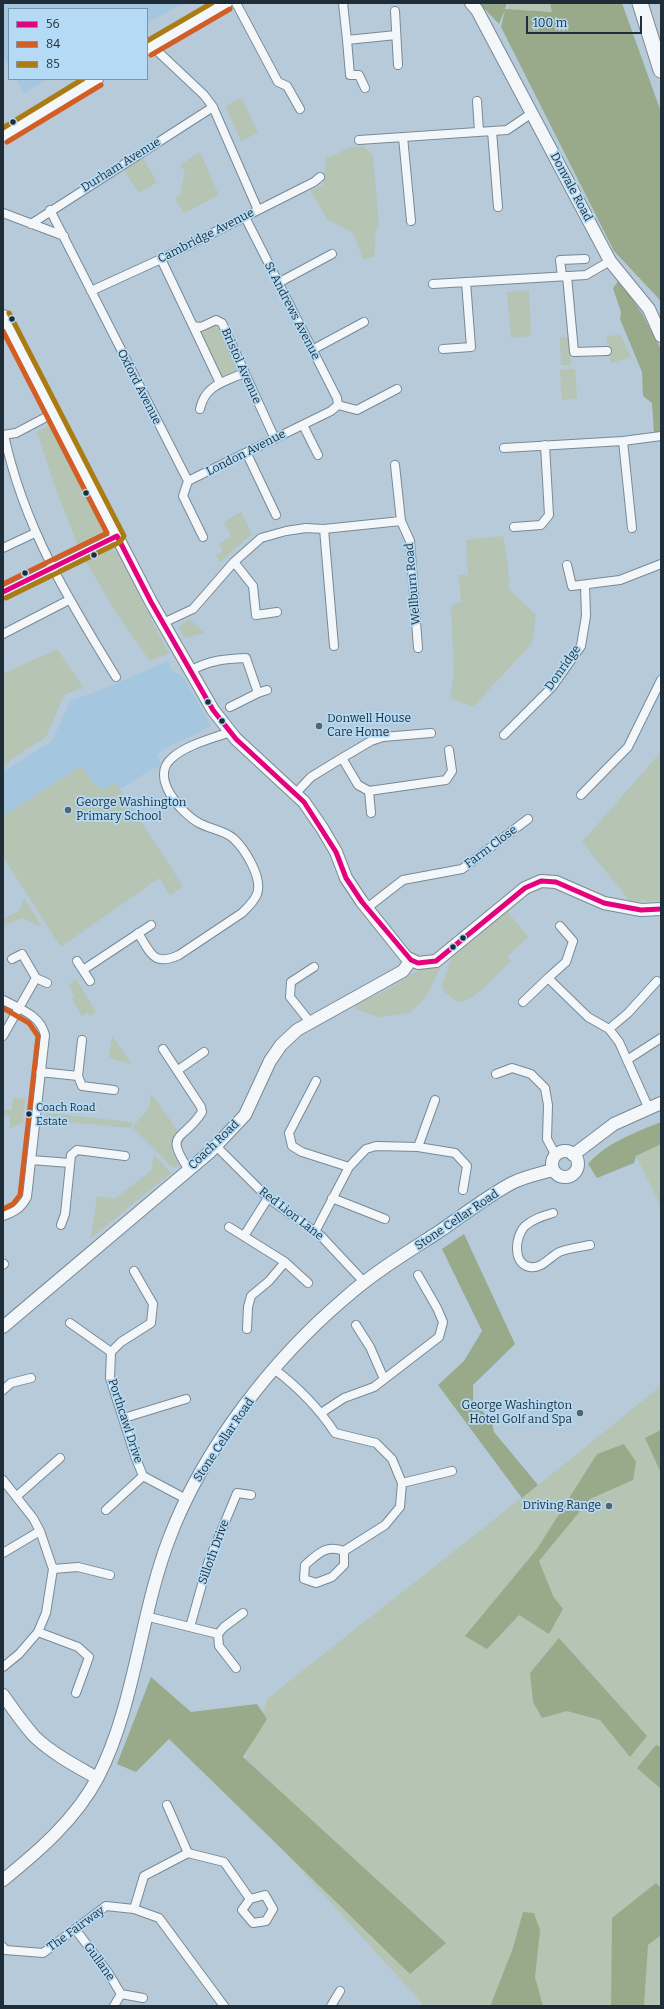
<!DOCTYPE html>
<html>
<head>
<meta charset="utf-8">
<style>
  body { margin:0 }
  #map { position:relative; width:664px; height:2009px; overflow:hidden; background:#b6cad9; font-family:Bitter,serif }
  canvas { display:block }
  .frame { position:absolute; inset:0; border:4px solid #1e2d37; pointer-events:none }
  .legend { position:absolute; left:8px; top:8px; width:140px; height:72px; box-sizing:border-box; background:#b4daf5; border:1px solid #7895a9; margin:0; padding:5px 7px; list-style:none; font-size:12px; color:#1e2d37 }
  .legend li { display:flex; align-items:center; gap:8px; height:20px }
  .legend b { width:20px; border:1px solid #7895a9 }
  .scale { position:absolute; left:526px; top:16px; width:116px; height:18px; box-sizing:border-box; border:2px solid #1e2d37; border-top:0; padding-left:5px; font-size:12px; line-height:14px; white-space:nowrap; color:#1e2d37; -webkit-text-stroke:3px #b4daf5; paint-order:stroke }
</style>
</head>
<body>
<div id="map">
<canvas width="664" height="2009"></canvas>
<div class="frame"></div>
<ul class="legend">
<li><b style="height:5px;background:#e5007d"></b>56</li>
<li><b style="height:5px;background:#d25d25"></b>84</li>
<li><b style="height:5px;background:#ab7c13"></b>85</li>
</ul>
<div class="scale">100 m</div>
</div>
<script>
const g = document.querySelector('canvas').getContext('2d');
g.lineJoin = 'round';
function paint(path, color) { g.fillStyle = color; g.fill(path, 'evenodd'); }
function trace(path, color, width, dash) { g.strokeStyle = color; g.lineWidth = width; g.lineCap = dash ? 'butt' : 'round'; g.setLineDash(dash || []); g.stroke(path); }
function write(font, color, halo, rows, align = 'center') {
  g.font = font + ' Bitter,serif'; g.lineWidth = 3.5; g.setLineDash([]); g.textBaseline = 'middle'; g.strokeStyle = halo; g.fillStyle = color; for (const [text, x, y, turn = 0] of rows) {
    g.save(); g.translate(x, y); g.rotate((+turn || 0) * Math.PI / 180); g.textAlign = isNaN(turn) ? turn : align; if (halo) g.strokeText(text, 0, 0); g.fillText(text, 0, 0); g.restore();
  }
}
const built = new Path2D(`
  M3 3H183L147 23V9H9V66L3 55Z
  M16 79H48L24 93Z
  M168 661 171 669 184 678 211 726 162 750 157 756 161 764 158 769 155 767 120 789 183 886 170 895 159 878 70 939 3 831V772L52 741 70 701 106 688Z`);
const green = new Path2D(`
  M508 3H550L552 12 508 9Z
  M242 98 258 133 241 141 225 106Z
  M363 146 373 155 379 227 376 228 374 257 363 259 353 233 327 219 311 191 323 185 326 158 352 147Z
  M200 152 219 195 184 213 175 199 180 195 185 171 180 165Z
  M143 158 157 182 139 193 124 170Z
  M529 290 531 336 511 338 507 292Z
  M214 326 222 330 240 368 239 371 223 378 219 375 201 335 202 332Z
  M621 335 631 357 611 363 606 336Z
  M560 337 569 338 571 365H561Z
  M575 369 577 398 562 400 560 370Z
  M51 424 103 528V533L101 536 78 546 54 484 37 432Z
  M241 512 252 534 220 562 216 555 223 552 219 544 231 536 224 522Z
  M503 536 508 565 509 589 536 615 532 643 473 707 450 698 454 674 451 606 461 602 459 575H468L466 540Z
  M111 548 117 552 169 654 149 660 115 611 85 560 106 549Z
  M189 619 205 633 185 638 178 627Z
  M57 649 83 687 64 695 46 737 10 760V761L3 767V674Z
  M661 752V901H630L582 842Z
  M83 765C86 777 93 783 103 790L115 782 183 886 170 895 159 878 61 947 3 857V816Z
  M24 898 42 927 22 918 3 926V919L19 911Z
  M507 911 528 937 507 957 511 961C498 973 475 1002 457 1002L444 992 442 985 451 959Z
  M440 964V969L425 998 410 1013 379 1017 355 1009 356 1005 385 991 419 970Z
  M76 979 96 1012 90 1016 87 1013 82 1016 72 999 74 996 69 985Z
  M112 1036 132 1064 109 1058Z
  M151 1094 178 1131C169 1147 170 1149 179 1165L176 1168 172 1167 133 1128C140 1115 151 1112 151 1094Z
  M13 1098 25 1099 23 1122 10 1129V1116L3 1115V1109L12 1110Z
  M46 1113 132 1122 131 1128 47 1120Z
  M661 1144V1206L636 1156Z
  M154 1155 171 1173 91 1238 97 1196 114 1199 151 1171Z
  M661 1386V2006H422V2003L232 1794 268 1698 557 1470Z`);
const forest = new Path2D(`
  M479 3H507L505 9 552 12 550 3H622L661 112V304L659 299 614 251 501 27 505 10 499 24Z
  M619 280 643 315 661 349V432L654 433 652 403 643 396 642 372 620 319 621 312 613 288Z
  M661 1122V1144L636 1156 634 1163 597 1178 588 1164C606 1143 636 1132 661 1122Z
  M464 1234 515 1344 473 1385V1399L492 1423 494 1432 538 1485 522 1498 438 1385 464 1361 482 1331 442 1249Z
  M661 1430V1473L645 1438Z
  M624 1444 636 1462 633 1480 590 1499 539 1561 553 1596 563 1609 549 1634 519 1615 487 1649 465 1636 537 1549 597 1454Z
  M559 1638 647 1736 630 1757 600 1720 567 1711 542 1718 533 1702 530 1673Z
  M151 1677 191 1712 257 1704 267 1719 243 1757 446 1943 410 1974 169 1739 136 1772 117 1764Z
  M656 1745 661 1747V1789L637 1768Z
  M656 1883 661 1888V1935L648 1945 644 2006H611L612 1918Z
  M523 1912 534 1913 540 1930 535 1977 543 2006H492L491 2004 513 1948Z`);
const street = new Path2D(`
  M236 3 278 82 287 86 300 109
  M343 3 347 40 396 35
  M395 11 398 65
  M347 40 350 75H359L365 88
  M152 46 204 95 213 107 258 210
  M477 101 479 131
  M492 131 498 207
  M403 137 411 221
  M359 140 507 130 532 113
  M50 210 188 481 183 496 203 537
  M3 213 64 236
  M245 217 337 398 338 405
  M31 224 213 107
  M161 259 193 326 201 327 216 320 222 323 275 439
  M562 276 560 260 585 259
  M567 276 574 352 607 351
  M278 283 332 254
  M433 284 586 275 610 261
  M91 291 161 259 314 182 320 177
  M193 326 220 383
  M443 349 471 347 466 282
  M312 350 364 322
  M200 409C205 385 224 382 244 373
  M303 425 318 455
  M3 435 16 433 54 413
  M4 435C24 527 68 599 116 677
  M623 441 632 528
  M504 448 623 441 661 436
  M247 454 276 515
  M395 465 401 521
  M188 481 331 411 338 405 357 410 397 389
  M514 527 541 525 549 515 545 445
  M324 529 334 646
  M3 548 35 533
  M234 562 253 586 256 615 277 612
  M567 565 572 586 620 580 661 564
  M3 592 117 536
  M163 623 193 609 234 562 261 538 286 531 306 528 324 529 401 521 410 541 418 648
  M3 634 69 600
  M190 671C210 660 224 659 246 658L258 693 230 707
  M258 693 267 690
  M504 735 552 687 581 646 586 616 585 585
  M342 758 371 741 383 737 431 733
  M369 791 371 813
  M295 794 311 777 342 758 358 785 369 791 446 780 452 771 449 750
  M581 795 628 747 661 680
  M367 908 403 880 462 869 528 819
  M138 933C151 953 153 967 179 955L242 913C248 907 254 902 257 894 263 878 245 849 233 838 223 830 210 829 199 823 181 813 149 777 172 758 186 745 211 739 230 732
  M77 961 90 981
  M83 970 151 925
  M36 978 47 983
  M548 978 588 1017 609 1029 619 1042 649 1109
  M3 1000C20 1009 40 1015 45 1035L27 1197C21 1208 15 1212 3 1216
  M523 1002 548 978 566 962 573 941 560 926
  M310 1022 290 997 291 982 314 967
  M609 1029 628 1013 657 981
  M3 1036 36 978 22 954 12 959
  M163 1049 201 1107 202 1112C183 1142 163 1131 189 1170
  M627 1060 661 1038
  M178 1070 204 1052
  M40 1072 78 1076 82 1086 114 1090
  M496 1074 512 1068 531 1074 545 1088 548 1105 547 1139 555 1154
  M78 1076 82 1040
  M316 1081 289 1133 292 1146 302 1152 349 1167
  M216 1146 268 1198 321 1236 365 1283
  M418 1147 435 1100
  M31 1160 70 1163
  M332 1198 385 1219
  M553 1213C543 1216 533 1219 525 1226 515 1236 512 1264 530 1267 544 1269 551 1254 562 1251 571 1248 581 1247 590 1245
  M61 1225 65 1214 71 1155 77 1150 125 1156
  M229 1227 285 1262 308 1283
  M315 1232 349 1167 366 1149 376 1146 418 1147 455 1153 467 1166 463 1190
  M244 1236 268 1198
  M3 1265 4 1264
  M134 1271 153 1304 151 1323 121 1342 111 1352 110 1378 135 1456 143 1476 186 1499
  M70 1323 111 1352
  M356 1325 370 1347 384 1379
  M247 1329 248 1307 251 1296 269 1281 285 1262
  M274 1369C298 1387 318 1407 335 1433L376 1443 392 1459 402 1483 400 1507 385 1525 344 1551V1565L332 1577 316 1583 304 1579 305 1565C318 1554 326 1544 344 1551
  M3 1390 11 1383 31 1378
  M321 1413 344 1398 374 1387 439 1337 443 1322 437 1308 418 1275
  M124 1418 186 1399
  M3 1480 33 1518 40 1531 53 1569 46 1613 38 1632 19 1654 3 1667
  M402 1483 452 1471
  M17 1496 60 1458
  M106 1510 143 1476
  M3 1553 40 1531
  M53 1569 78 1567 110 1575
  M145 1616 218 1634
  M190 1627 208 1563 237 1493 251 1495
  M38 1632 78 1647 89 1657 76 1693
  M236 1668 219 1646 218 1634 224 1627 243 1613
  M167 1805 188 1853
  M134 1909 144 1876 188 1853 224 1862 250 1899 242 1910 253 1923 266 1921 273 1909 265 1895 250 1899
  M76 1930 109 1974 121 1994 114 2006
  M3 1947 5 1950 43 1953 106 1906 134 1909 159 1918 224 2006
  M121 1994 143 1998
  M331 2006 340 1991`);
const secondary = new Path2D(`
  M471 3 477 10 610 261 649 309 661 336
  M147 49 226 3
  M3 136 97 79
  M3 316 151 602 213 710 236 739 304 802 322 828 336 852 346 878 362 902 406 957 418 963 436 961 525 888 541 881 556 882 604 903 641 910 661 909
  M552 1164a13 13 0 1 1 26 0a13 13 0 1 1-26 0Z
  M573 1155 614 1124 661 1103
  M3 1327 210 1152 245 1115 270 1061 281 1045 297 1030 403 971 411 960
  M3 1695C13 1709 23 1724 35 1737 53 1754 76 1766 97 1778
  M3 1880C39 1851 76 1819 98 1777 135 1705 140 1615 169 1539 203 1449 272 1360 345 1298 373 1273 406 1253 437 1233 462 1216 486 1197 512 1183 524 1177 539 1174 552 1170`);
const highway = new Path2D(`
  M640 3 661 70`);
const bus1 = new Path2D(`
  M3 592 117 536 151 602 213 710 236 739 304 802 336 852 346 878 362 902 411 960 418 963 436 961 525 888 541 881 556 882 604 903 641 910 661 909`);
const bus2 = new Path2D(`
  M151 55 230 9
  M7 142 101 85
  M3 331 107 533 3 584
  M3 1008 29 1023 38 1036 20 1195 13 1204 3 1209`);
const bus3 = new Path2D(`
  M147 41 212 3
  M3 128 83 79
  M6 598 120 542 124 536 9 313`);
const markers = [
  [13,122,3.5,"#1e2d37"],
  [12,319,3.5,"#1e2d37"],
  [86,493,3.5,"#1e2d37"],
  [94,555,3.5,"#1e2d37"],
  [25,573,3.5,"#1e2d37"],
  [208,702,3.5,"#1e2d37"],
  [222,721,3.5,"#1e2d37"],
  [319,726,4,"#536470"],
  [68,810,4,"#536470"],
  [463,938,3.5,"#1e2d37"],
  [453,947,3.5,"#1e2d37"],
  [29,1114,3.5,"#1e2d37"],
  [580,1413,4,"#536470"],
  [609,1506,4,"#536470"]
];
const busNames = [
  ["Coach Road",36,1108],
  ["Estate",36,1122]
];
const streetNames = [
  ["Durham Avenue",121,165,-32],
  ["Donvale Road",571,187,62],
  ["Cambridge Avenue",206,236,-27],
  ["St Andrews Avenue",292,311,63],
  ["Bristol Avenue",241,366,66],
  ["Oxford Avenue",139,387,63],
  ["London Avenue",246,453,-27],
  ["Wellburn Road",413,584,-95],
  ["Donridge",563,668,-55],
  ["Farm Close",491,847,-37],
  ["Coach Road",214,1145,-44],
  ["Red Lion Lane",291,1214,38],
  ["Stone Cellar Road",457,1220,-34],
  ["Porthcawl Drive",125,1421,72],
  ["Stone Cellar Road",224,1440,-56],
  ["Silloth Drive",214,1552,-70],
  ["The Fairway",76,1929,-36],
  ["Gullane",99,1962,54]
];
const poiNames = [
  ["Donwell House",327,719],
  ["Care Home",327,733],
  ["George Washington",76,803],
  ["Primary School",76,817],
  ["George Washington",572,1406,"right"],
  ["Hotel Golf and Spa",572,1420,"right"],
  ["Driving Range",601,1506,"right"]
];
paint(built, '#a4c6de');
paint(green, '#b5c4b3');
paint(forest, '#98aa89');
trace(street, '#798994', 10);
trace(secondary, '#798994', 14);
trace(highway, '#798994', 17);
trace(street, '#f4f7f9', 8);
trace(secondary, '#f4f7f9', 12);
trace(highway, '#f4f7f9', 15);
trace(bus1, '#e5007d', 5);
trace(bus2, '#d25d25', 5);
trace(bus3, '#ab7c13', 5);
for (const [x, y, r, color] of markers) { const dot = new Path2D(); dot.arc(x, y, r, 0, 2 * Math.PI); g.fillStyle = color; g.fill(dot); trace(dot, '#b4daf5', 1.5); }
write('11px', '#1e2d37', '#b4daf5', busNames, 'left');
write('12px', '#1e2d37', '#b4daf5', streetNames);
write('12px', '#1e2d37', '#b4daf5', poiNames, 'left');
</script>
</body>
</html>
